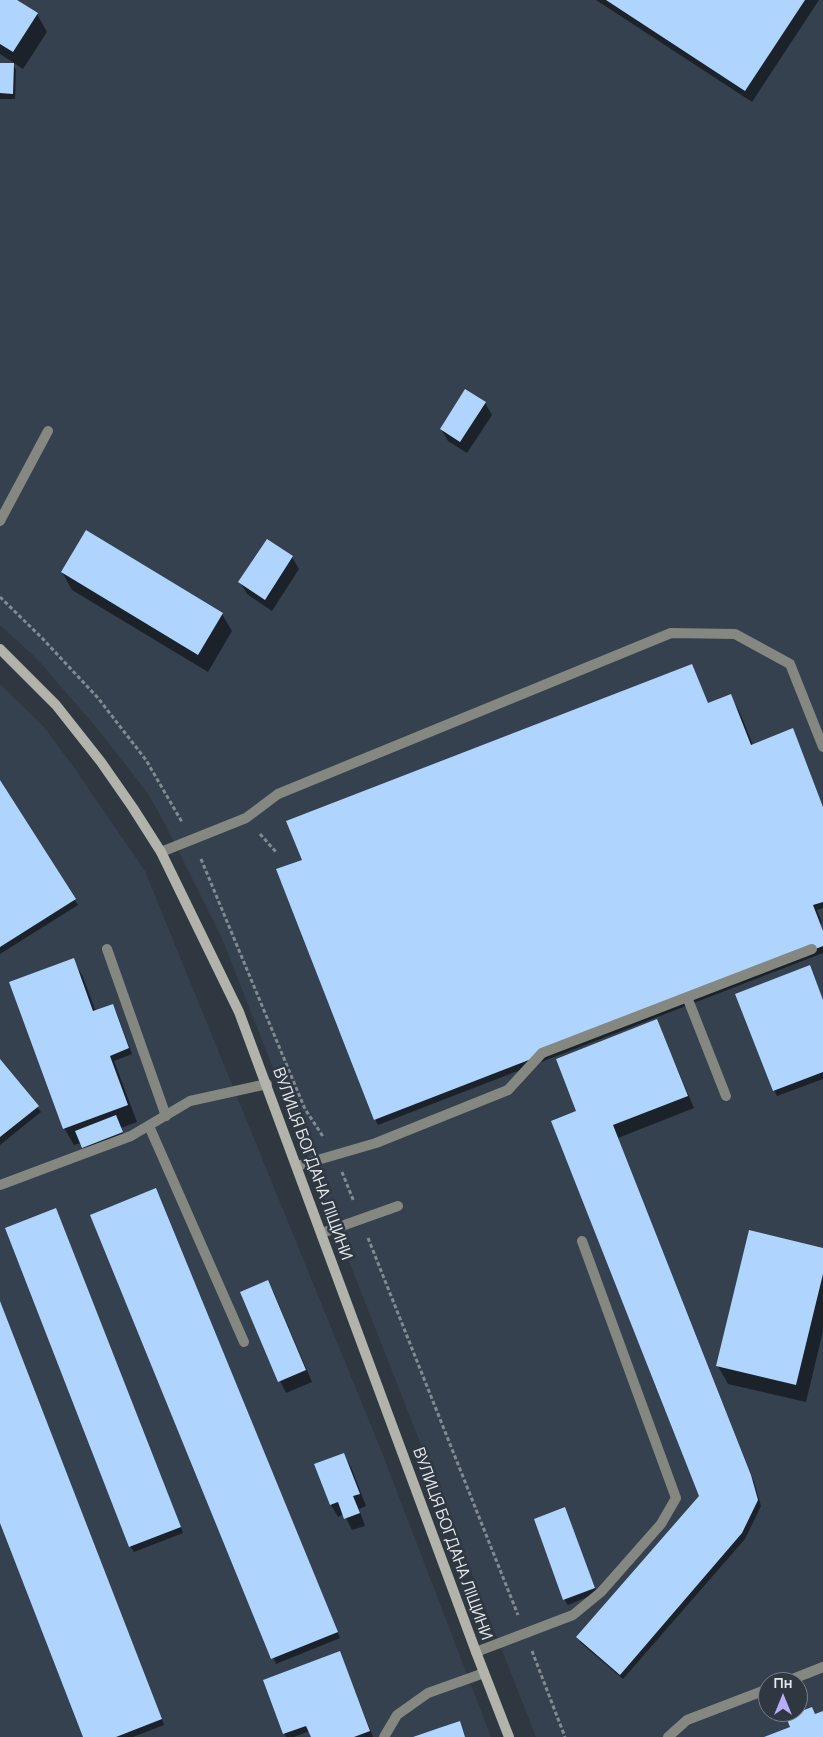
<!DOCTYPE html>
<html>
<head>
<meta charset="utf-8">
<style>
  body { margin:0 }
  #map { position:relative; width:823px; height:1737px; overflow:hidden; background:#2f3740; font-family:Manrope,sans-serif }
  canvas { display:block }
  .north { position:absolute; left:758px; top:1672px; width:50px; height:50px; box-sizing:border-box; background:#2f3740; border:1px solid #787f86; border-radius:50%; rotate:0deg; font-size:14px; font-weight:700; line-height:20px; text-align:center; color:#e5eaef }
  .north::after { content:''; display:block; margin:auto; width:18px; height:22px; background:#b6acf8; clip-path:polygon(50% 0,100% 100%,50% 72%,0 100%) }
</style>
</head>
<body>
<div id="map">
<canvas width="823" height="1737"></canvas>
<div class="north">Пн</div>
</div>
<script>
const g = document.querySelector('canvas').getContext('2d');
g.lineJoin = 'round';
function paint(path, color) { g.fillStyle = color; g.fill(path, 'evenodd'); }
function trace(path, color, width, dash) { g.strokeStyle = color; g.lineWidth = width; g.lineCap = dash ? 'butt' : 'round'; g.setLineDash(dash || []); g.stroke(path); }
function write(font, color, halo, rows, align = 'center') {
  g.font = font + ' Manrope,sans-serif'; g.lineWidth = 5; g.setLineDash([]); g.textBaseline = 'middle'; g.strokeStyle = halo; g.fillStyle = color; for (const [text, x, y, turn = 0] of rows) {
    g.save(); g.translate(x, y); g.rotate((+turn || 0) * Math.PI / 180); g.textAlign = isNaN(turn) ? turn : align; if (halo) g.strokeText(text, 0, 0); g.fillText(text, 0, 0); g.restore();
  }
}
const built = new Path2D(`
  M0 0H823V1737H536L221 936 169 832 149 795 96 727 37 659 0 625ZM768 1682H798V1712H768Z
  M0 684 44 727 73 766 145 871 381 1450 491 1737H0Z`);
const shadow = new Path2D(`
  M0 0H15L37 14 47 32 23 69 0 54Z
  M596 0H819L752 102Z
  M0 64H13L16 70 15 99H0Z
  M485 403 492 415 467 453 448 441 441 429Z
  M267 541 292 557 299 569 272 611 247 594 240 582Z
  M62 572 222 614 232 631 208 672 72 590Z
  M692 666 708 704 730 695 740 713 753 745 795 735 823 807V908L817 910 822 923 820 924 823 931V953L378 1125 375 1119 303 860Z
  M0 782 78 905 0 954Z
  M73 960 83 977 96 1012 112 1005 116 1011 132 1054 114 1061 137 1122 121 1128 125 1137 86 1153 81 1143 74 1145 64 1128Z
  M812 973 823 1000V1079L777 1096 774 1090Z
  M657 1021 694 1108 618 1138 754 1482 761 1506 745 1539 623 1679 581 1643 578 1637 700 1496 579 1111Z
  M0 1061 41 1112 0 1145Z
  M159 1195 340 1638 276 1664 91 1216Z
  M56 1209 183 1533 134 1552 130 1546Z
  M823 1250V1331L806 1402 728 1384 718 1366Z
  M267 1281 274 1293 312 1382 286 1393 280 1381Z
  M0 1301 164 1725 133 1737H84L0 1520Z
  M344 1455 351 1467 366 1506 359 1509 365 1526 352 1530 344 1514 338 1517 331 1505 316 1465Z
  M565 1509 597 1593 568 1605 564 1599Z
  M342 1658 373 1737H312L310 1731 294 1737H286L264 1680Z`);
const building = new Path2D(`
  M0 0H17L38 13 13 52 0 44Z
  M606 0H805L745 91Z
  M0 63H14L13 94 0 93Z
  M465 389 486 402 460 442 440 429Z
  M86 530 223 613 198 655 61 572Z
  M267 539 293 556 265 600 238 582Z
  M692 664 708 703 731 694 751 745 793 728 823 807V902L813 905 823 931V946L374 1120 276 869 302 860 286 821Z
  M0 780 76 899 0 947Z
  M74 958 93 1011 113 1004 129 1048 110 1056 128 1105 63 1129 9 982Z
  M810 965 823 1000V1072L773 1091 735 994Z
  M657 1019 688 1096 613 1125 751 1475 758 1500 742 1533 620 1675 576 1637 699 1496 551 1121 576 1111 556 1059Z
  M0 1059 39 1106 0 1137Z
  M116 1115 123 1132 82 1148 75 1131Z
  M156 1188 338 1632 271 1659 90 1215Z
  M56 1208 181 1527 129 1547 5 1228Z
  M749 1230 823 1248V1274L796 1385 716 1366Z
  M268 1280 306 1370 278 1382 240 1292Z
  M0 1301 162 1719 116 1737H83L0 1523Z
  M344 1453 360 1494 353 1496 360 1513 344 1519 338 1502 330 1505 314 1464Z
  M565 1507 595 1588 563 1600 534 1519Z
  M340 1651 370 1731 354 1737H311L306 1726 283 1734 263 1680Z
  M812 1707 815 1714 823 1711V1737H764L790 1727 786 1717Z
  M460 1721 465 1737H413L442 1727Z`);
const path = new Path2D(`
  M0 597 42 638 98 698 146 760 182 822
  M260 834 276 852
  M201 859 305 1109 324 1138
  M342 1172 354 1202
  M368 1238 518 1615
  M532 1651 565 1737`);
const lane = new Path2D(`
  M0 521 48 431
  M161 852 246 818 278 794 671 633 735 634 790 664 823 747
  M107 949 166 1116
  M687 997 726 1096
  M149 1126 244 1342
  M297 1166 376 1143 508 1090 542 1053 812 949
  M0 1185 131 1136 190 1101 267 1084
  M322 1233 398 1206
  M476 1652 573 1615 601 1592 661 1524 676 1498 582 1241
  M785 1682 823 1667
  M384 1737 397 1715 428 1693 484 1673
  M668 1737 687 1720 768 1689`);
const secondary = new Path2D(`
  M0 649 56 705 101 762 133 808 161 852 239 1012 476 1652 509 1737`);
const streetNames = [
  ["ВУЛИЦЯ БОГДАНА ЛІЩИНИ",312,1164,70],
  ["ВУЛИЦЯ БОГДАНА ЛІЩИНИ",452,1544,70]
];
paint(built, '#35414f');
paint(shadow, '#0007');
paint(building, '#afd4fe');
trace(path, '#838a91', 3, [4, 2.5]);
trace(lane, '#858781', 10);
trace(secondary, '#b2b4ab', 10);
write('16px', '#e5eaef', '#2f3740', streetNames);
</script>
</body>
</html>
